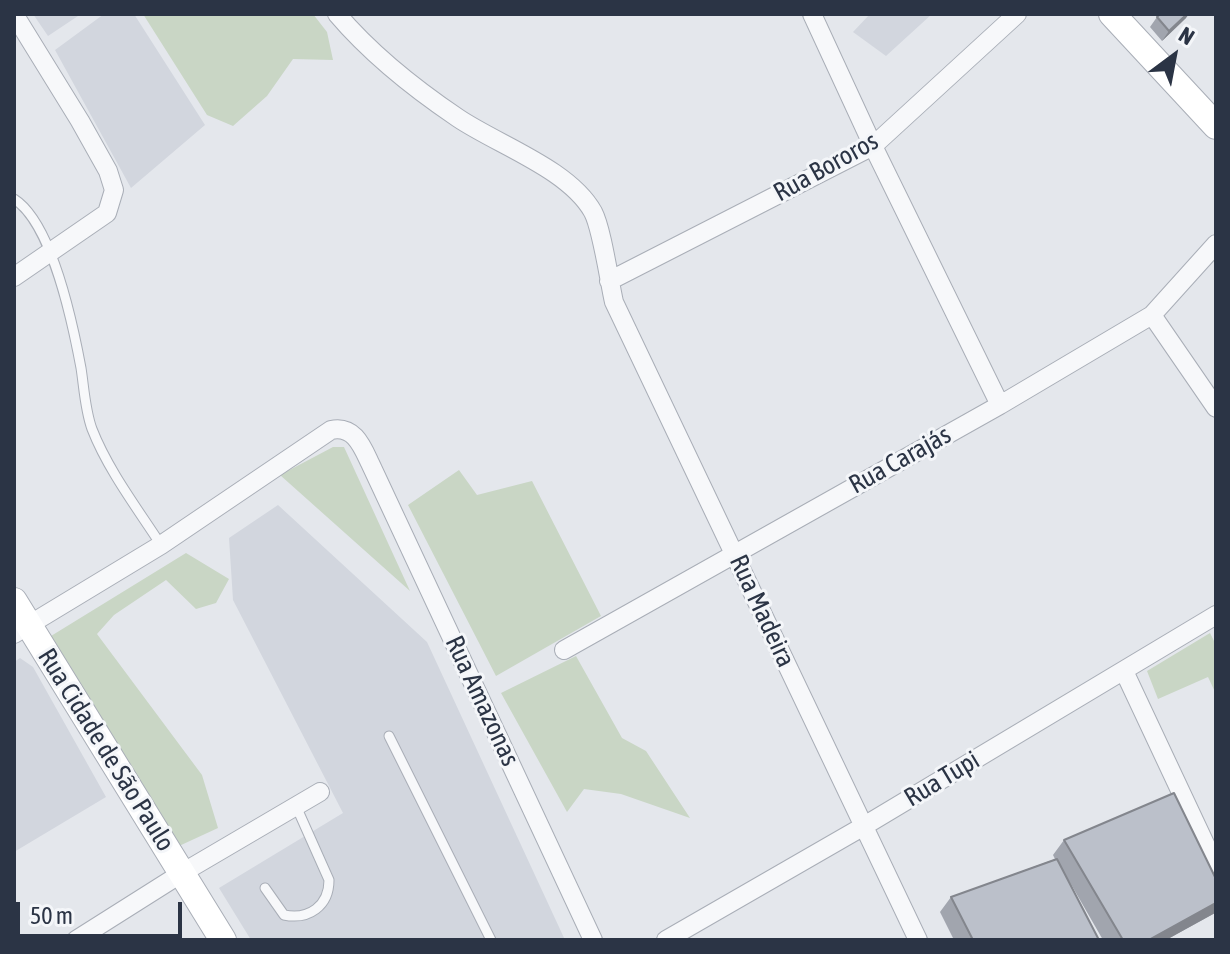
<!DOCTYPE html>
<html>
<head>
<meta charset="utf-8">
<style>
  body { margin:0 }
  #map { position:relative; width:1230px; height:954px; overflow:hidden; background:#e4e7ec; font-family:"Asap Condensed",sans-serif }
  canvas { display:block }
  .frame { position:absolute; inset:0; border:16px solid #2b3445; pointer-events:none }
  .north { position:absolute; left:1134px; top:16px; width:80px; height:80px; -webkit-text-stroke:6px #f4f6f9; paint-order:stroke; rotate:32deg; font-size:22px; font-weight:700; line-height:32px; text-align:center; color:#2b3445 }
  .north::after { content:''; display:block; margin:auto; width:28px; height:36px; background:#2b3445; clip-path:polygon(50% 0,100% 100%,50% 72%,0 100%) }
  .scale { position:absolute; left:16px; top:902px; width:166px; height:36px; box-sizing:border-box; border:4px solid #2b3445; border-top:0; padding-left:10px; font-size:24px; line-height:28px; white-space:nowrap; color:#2b3445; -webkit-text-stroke:6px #f4f6f9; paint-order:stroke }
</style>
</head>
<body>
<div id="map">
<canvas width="1230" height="954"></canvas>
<div class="frame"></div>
<div class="north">N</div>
<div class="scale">50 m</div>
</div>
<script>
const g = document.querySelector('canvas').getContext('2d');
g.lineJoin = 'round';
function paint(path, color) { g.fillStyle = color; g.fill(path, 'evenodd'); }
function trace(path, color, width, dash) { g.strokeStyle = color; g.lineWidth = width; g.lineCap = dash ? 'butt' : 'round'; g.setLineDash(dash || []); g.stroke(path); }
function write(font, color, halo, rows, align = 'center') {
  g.font = font + ' "Asap Condensed",sans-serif'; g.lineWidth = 6; g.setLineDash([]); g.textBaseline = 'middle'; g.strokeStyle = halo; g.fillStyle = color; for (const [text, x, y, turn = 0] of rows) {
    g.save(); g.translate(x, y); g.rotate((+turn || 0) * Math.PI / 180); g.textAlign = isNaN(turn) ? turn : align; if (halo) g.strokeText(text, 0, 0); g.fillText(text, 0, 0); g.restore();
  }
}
const built = new Path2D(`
  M33 14H81L48 36Z
  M104 14H134L205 125 131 188 55 50Z
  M870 14H932L886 56 853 32Z
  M278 505 427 642 565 940H251L219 888 343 813 233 600 229 538Z
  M20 658 33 667 106 797 14 852V662Z`);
const green = new Path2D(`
  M143 14H313L327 32 333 60 293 59 267 96 233 126 207 115Z
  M333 447H344L410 591 280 475Z
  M459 470 477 495 532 481 601 616 496 676 408 505Z
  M186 553 229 579 216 603 196 609 166 580 114 615 97 634 202 775 218 828 179 846 51 636Z
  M1210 633 1216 645V694L1208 677 1158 699 1147 671Z
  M576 656 622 738 646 751 690 818 621 794 584 789 567 812 501 693Z`);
const lane = new Path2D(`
  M14 199C52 223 73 325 81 368 84 387 85 410 92 429 108 470 137 508 161 545
  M389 736 491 940
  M265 888 284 915C309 920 329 906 329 880L296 806`);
const street = new Path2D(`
  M337 14C371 54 415 89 458 118 498 145 569 169 593 212 602 229 609 280 614 302L918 940
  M812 14 873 146 1000 405
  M14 277 107 213 114 190 108 171 80 121 14 14
  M609 281 873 146 1017 14
  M1152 315 1216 408
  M14 634 161 545 331 430C354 425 362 446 370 463L593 940
  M564 650 1000 405 1152 315 1216 244
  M1124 671 1216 867
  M76 940 182 873 320 792
  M666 940 864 826 1216 615`);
const secondary = new Path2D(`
  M1112 14 1216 126
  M14 601 223 940`);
const wall = new Path2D(`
  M1157 17 1186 18 1162 41 1150 27Z
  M1064 840 1215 913 1166 940H1103L1068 879 1099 940H954L940 912 951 897 1055 859 1053 855Z`);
const shadedWall = new Path2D(`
  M1187 14H1189L1186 18 1162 41 1169 31Z
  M1216 903V911L1215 913 1166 940H1149Z`);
const building = new Path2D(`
  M1160 14H1187L1169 31 1157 17Z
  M1174 793 1216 879V903L1149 940H1123L1064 840Z
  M1057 859 1099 940H973L951 897Z`);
const streetNames = [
  ["Rua Bororos",826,167,-29],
  ["Rua Carajás",900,460,-29],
  ["Rua Madeira",762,611,65],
  ["Rua Amazonas",482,701,65],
  ["Rua Cidade de São Paulo",106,750,58],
  ["Rua Tupi",942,779,-31]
];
paint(built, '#d2d6de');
paint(green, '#c9d6c5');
trace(lane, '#a9aeb7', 11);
trace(street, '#a9aeb7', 20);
trace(secondary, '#a9aeb7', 28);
trace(lane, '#f7f8fa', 9);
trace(street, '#f7f8fa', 18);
trace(secondary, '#fff', 26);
paint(wall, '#a1a5ae');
paint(shadedWall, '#83868d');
paint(building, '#bbc0ca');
trace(building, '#83868d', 2);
write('26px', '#2b3445', '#f4f6f9', streetNames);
</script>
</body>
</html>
